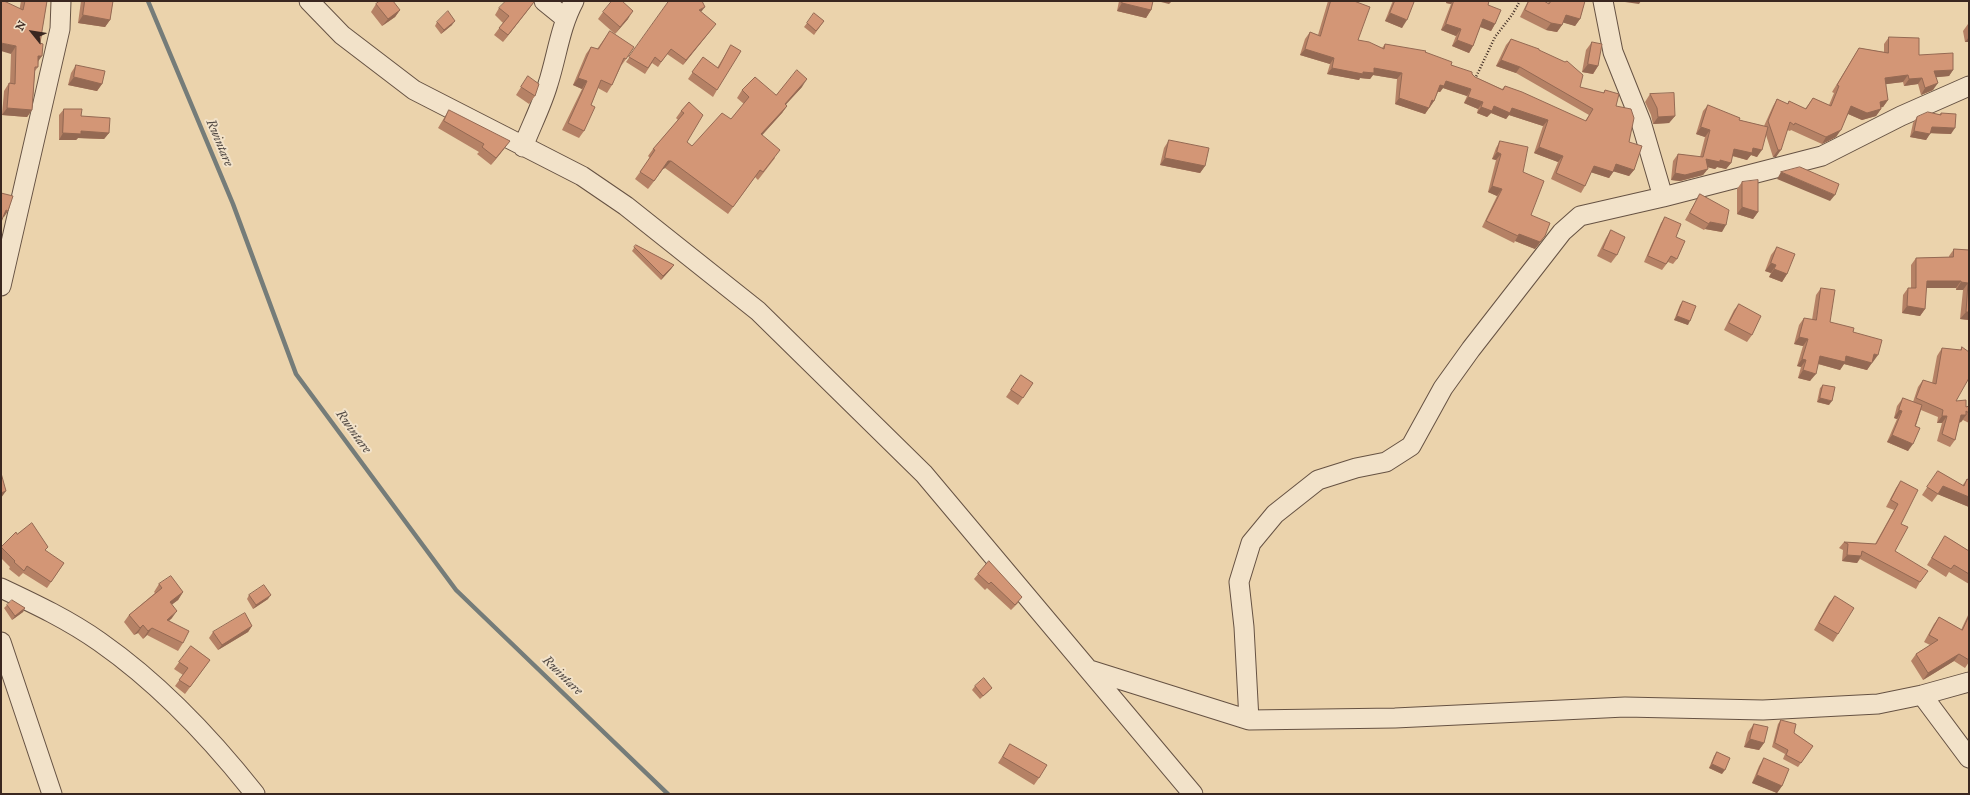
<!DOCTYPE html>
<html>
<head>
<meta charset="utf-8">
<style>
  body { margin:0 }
  #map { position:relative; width:1970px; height:795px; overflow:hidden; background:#ebd3ac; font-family:"IM FELL Great Primer",serif }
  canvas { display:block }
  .frame { position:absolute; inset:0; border:2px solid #3a2720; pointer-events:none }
  .north { position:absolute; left:12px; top:12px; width:40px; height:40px; -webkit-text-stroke:3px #f2e2c9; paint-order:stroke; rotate:300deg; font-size:11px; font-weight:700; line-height:16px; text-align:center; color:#3a2720 }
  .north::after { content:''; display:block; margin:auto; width:14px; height:18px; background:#3a2720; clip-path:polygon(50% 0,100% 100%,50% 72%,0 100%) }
</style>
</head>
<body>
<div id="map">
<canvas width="1970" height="795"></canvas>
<div class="frame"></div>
<div class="north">N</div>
</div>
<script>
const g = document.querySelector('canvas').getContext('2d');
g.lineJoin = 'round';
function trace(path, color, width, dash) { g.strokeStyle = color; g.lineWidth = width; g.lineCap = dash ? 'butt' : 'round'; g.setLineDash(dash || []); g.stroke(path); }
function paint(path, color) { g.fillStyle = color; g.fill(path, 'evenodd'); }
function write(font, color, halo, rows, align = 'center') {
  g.font = font + ' "IM FELL Great Primer",serif'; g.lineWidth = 4; g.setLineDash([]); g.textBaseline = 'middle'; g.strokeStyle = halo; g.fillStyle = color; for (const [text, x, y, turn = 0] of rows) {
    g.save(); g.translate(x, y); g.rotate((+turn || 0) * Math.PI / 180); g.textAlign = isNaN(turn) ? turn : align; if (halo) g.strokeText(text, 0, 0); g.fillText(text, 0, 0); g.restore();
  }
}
const stream = new Path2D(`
  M148 1 233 204 296 374 456 590 668 794`);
const path = new Path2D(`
  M1475 79 1495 37 1512 15 1520 1`);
const minor = new Path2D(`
  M309 1 342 35 414 90 582 176 626 206 758 311 924 474 1193 794
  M544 1 565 18
  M1603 1 1613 52 1641 122 1663 197
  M523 147C531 126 542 105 548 84 557 56 560 27 574 1
  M1 286 60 29 61 1
  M1 588C35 604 69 620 100 642 160 684 210 737 255 794
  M1 642 52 794
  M1090 670 1249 720 1395 718 1625 707 1763 710 1878 704 1922 695 1969 682
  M1922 695 1969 758
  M1249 720 1244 627 1239 582 1251 543 1275 514 1318 480 1356 468 1386 462 1411 446 1443 388 1471 349 1562 232 1580 216 1663 197 1822 156 1901 116 1969 86`);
const wall = new Path2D(`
  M21 1H47L40 43 38 67 35 71 32 110 27 117 2 115 4 91 9 83H10L11 54Z
  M81 1H113L110 20 105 27 78 23Z
  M669 1 701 12 712 29 683 65 667 54 658 67 652 63 645 74 626 62Z
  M1119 1H1153L1151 10 1146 18 1117 11Z
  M1328 1H1354L1358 40 1382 48 1385 44 1425 52 1451 65 1472 74 1475 77 1502 89 1505 86 1585 121 1589 115 1516 73 1496 66 1506 45 1511 39 1539 50 1580 87 1603 93 1605 90 1616 106 1629 142 1634 170 1629 176 1614 171 1609 178 1591 172 1585 186 1581 193 1551 179 1558 162 1534 153 1543 126 1509 115 1506 119 1491 113 1487 117 1477 113 1478 109 1464 103 1467 96 1443 88 1440 92H1438L1434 101 1425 114 1395 104 1397 79 1373 75 1370 79 1360 78 1359 80 1327 74 1330 64 1300 55 1305 39 1310 32 1318 35Z
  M1393 1H1411L1402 28 1385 21 1392 3Z
  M1447 1H1489L1488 5 1495 24 1491 31 1480 27 1473 46 1469 53 1452 46 1456 36 1441 30 1451 4 1446 3Z
  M1528 1H1544L1548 3 1549 1H1585L1580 19 1575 26 1563 22 1562 25 1557 32 1546 30 1520 17Z
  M534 2 503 42 494 35 503 23 495 15 499 8Z
  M376 4 400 10 395 17 382 26 371 12Z
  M603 12 628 19 615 34 598 19Z
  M824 21 814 35 804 27 807 23Z
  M437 22 452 25 441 34 435 26Z
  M1968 24H1969V42H1965L1963 31Z
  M610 31 626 59 621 66 612 85 607 93 598 88 591 105 584 131 579 138 562 130 582 89 573 85 586 54 591 47 597 49Z
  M1889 37 1919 55 1953 70 1949 76 1936 77 1933 90 1921 95 1918 84 1904 86 1903 82 1885 84 1888 100 1883 107H1881V109L1876 116 1862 120 1848 114 1836 137 1822 144 1791 130 1790 131 1787 130 1776 157H1773L1766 135 1757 157 1751 155 1747 160 1732 156 1731 163 1726 169 1717 167 1715 169 1708 167 1703 175 1680 181 1671 180 1673 161 1678 154 1700 157 1705 137 1696 134 1703 111 1708 105 1739 120 1764 126 1773 106 1777 99 1787 104 1789 101 1805 109 1813 98 1829 105 1834 93 1832 92 1859 48 1884 52V44Z
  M1592 42 1598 66 1593 74 1582 72 1586 50Z
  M731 45 717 90 713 97 688 79 703 57 717 68Z
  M76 65 102 84 97 91 68 85 71 73Z
  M528 76 535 96 529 104 516 95Z
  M802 87 786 104 787 106 782 113 762 135 775 158 758 180 755 177 728 214 665 168 663 169 648 189 635 179 650 158 648 156 653 149 678 120 676 118 681 111 689 102 687 142 692 146 731 119 744 104 737 98 742 90 776 95Z
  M1650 94 1675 116 1669 123 1653 124 1651 115 1645 102Z
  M64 109 81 116 109 133 104 139 78 138 76 140H59V115Z
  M449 110 504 149 491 165 477 154 479 152 438 128 444 118Z
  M1941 113 1951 134 1930 133 1926 140 1910 137 1913 123 1917 117 1940 114Z
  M1169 140 1205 166 1200 173 1160 165 1164 148Z
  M1500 141 1523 172 1531 215 1540 243 1535 249 1515 241 1514 243 1482 227 1497 196 1488 192 1496 160 1492 159 1496 148Z
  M1742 182 1758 212 1753 219 1737 214V189Z
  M1700 194 1722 232 1705 229 1704 230 1685 220 1696 201Z
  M1665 217 1676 237 1677 259 1673 264 1668 262 1662 270 1644 262 1661 223Z
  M1611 230 1617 255 1611 263 1597 256 1606 238Z
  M636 245 674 265 671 269 661 280 632 251Z
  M1777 247 1787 274 1782 282 1769 277 1771 273 1765 271 1771 255Z
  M1954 249 1969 250V320L1960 319 1963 290H1956V288H1926L1925 309 1920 316 1902 313 1903 295 1908 288H1911V265L1916 258 1949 257V256Z
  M1821 288 1830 322 1853 332 1873 362H1872L1867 370 1844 364 1840 370 1818 364 1810 381 1798 378 1801 367 1797 366 1803 346 1794 344 1799 325 1804 318 1812 320 1816 295Z
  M1683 301 1688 325 1674 320 1680 305Z
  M1739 304 1752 335 1747 342 1724 330 1734 310Z
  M1962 347 1956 401 1966 407 1969 406V423L1963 420 1961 422 1959 423 1955 440 1950 447 1937 441 1942 423H1937L1938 417 1921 410 1908 451 1887 442 1897 419 1894 418 1897 406 1903 398 1913 402 1918 387 1923 380 1932 383 1937 356 1942 348 1960 350Z
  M1021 375 1033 383 1018 405 1006 397Z
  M1823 385 1829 405 1817 402 1820 388Z
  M1938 471 1962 486 1967 479 1969 480V507L1938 494 1932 502 1922 495Z
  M1901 481V524L1895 551 1920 582 1916 589 1860 559 1857 563 1842 561 1843 550 1839 548 1844 542 1875 544 1894 510 1886 507 1896 488Z
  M17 534 45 551 64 563 47 588 23 573 19 577 9 569 10 567 1 558V547Z
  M1945 536 1969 551V584L1949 572 1946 577 1927 565Z
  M989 561 1018 603 1011 610 987 588 985 590 974 579 978 574Z
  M159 584 183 592 178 600 172 604V618L169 621 183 643 178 651 147 635 143 639 138 633 134 635 124 622 129 615 155 593 154 592Z
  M249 595 268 599 253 609 247 599Z
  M1835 596 1838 634 1833 642 1814 630 1829 603Z
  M7 605 25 608 23 612 12 620 4 608Z
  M1969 613V662L1965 668 1954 661 1923 680 1911 661 1916 654 1930 645 1924 642 1934 624 1939 617 1961 630Z
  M252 626 248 632 218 650 209 638 213 632Z
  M191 646 210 660 185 694 175 686 183 675 174 669Z
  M975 686 989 691 980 699 972 690Z
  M1781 720 1794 733 1813 746 1798 767 1783 759 1785 754 1772 747 1778 724Z
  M1754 724 1764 743 1759 750 1744 747 1748 732Z
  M1010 744 1039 778 1034 785 998 763Z
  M1717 752 1722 774 1709 768 1714 756Z
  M1764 758 1782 786 1777 793 1752 783 1759 766Z`);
const shadedWall = new Path2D(`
  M1157 1H1172L1169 4Z
  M1447 1H1453L1451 4 1446 3Z
  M1618 1H1641L1639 4Z
  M534 2 529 9 503 42 508 35Z
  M1122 3 1151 10 1146 18 1117 11Z
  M705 7 701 12 699 10Z
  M400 10 395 17 382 26 388 19Z
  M633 11 628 19 615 34 620 27Z
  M1390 13 1407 20 1402 28 1385 21Z
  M83 15 110 20 105 27 78 23Z
  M1566 15 1580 19 1575 26 1561 22Z
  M1483 19 1495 24 1491 31 1478 26Z
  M455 21 452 25 441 34 444 30Z
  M1551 23 1562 25 1557 32 1546 30Z
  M716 24 712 29 683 65 686 60Z
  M1446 24 1461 29 1456 36 1441 30Z
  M1969 37V42H1965Z
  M1457 40 1473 46 1469 53 1452 46Z
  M1 43 16 46 11 54 1 51Z
  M1305 49 1334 58 1330 64 1300 55Z
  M38 56H42L37 63Z
  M1501 60 1520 67 1516 73 1496 66Z
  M1588 64 1598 66 1593 74 1582 72Z
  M1332 68 1363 72 1374 68 1402 73 1397 79 1373 75 1370 79 1360 78 1359 80 1327 74Z
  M1953 70 1949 76 1929 78 1934 71Z
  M1908 75 1903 82 1880 85 1885 78Z
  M74 77 102 84 97 91 68 85Z
  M578 78 587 81 582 89 573 85Z
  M1922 78 1918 84 1904 86 1909 79Z
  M807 79 802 87 780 111 785 104Z
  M1446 81 1471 89 1467 96 1443 88 1440 92 1436 91 1440 85Z
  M1938 83 1933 90 1921 95 1925 88Z
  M1468 97 1483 102 1478 109 1464 103Z
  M1399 98 1429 108 1425 114 1395 104Z
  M1432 100 1434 101 1430 107 1428 106Z
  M1888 100 1883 107 1876 109 1880 102Z
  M787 106 782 113 756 142 761 134Z
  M1494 106 1512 108 1548 120 1543 126 1509 115 1506 119 1491 113 1487 117 1477 113 1481 107Z
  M1851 106 1881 109 1876 116 1862 120 1846 113Z
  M7 108 32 110 27 117 2 115Z
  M1675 116 1669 123 1653 124 1658 117Z
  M1701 127 1710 130 1705 137 1696 134Z
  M1932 127 1955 128 1951 134 1927 133Z
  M1841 130 1836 137 1822 144 1826 137Z
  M81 131 109 133 104 139 78 138 76 140H59L63 133Z
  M1914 131 1930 134 1926 140 1910 137Z
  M510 141 504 149 491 165 496 158Z
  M1539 147 1563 156 1558 162 1534 153Z
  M1753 148 1762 150 1757 157 1751 155 1747 160 1730 155 1734 149Z
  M1778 150H1781L1776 157H1773Z
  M1497 152 1501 154 1496 160 1492 159Z
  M1165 158 1205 166 1200 173 1160 165Z
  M1706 159 1720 160 1731 163 1726 169 1717 167 1715 169 1702 166Z
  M668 161H671L665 168 663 169 648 189Z
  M1616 164 1634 170 1629 176 1612 171Z
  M1594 166 1613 172 1609 178 1590 172Z
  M1708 169 1703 175 1680 181 1671 180 1675 173Z
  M1781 172 1835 195 1830 201 1777 179Z
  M1492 186 1502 189 1497 196 1488 192Z
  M1742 207 1758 212 1753 219 1737 214Z
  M6 210 8 211 4 217 2 216Z
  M1710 222 1726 225 1722 232 1705 229Z
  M1519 234 1545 236 1535 249 1515 241Z
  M1771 263 1776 265 1771 273 1765 271Z
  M674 265 671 269 661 280 663 276Z
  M1774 269 1787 274 1782 282 1769 277Z
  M1927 281H1961L1956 288H1922Z
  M1961 282 1968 283 1963 290H1956Z
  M1907 306 1925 309 1920 316 1902 313Z
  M1966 312H1969V320L1960 319Z
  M1677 316 1690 321 1688 325 1674 320Z
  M1799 337 1808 339 1803 346 1794 344Z
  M1874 354 1878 355 1873 362 1869 361Z
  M1820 356H1846L1872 363 1867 370 1844 364 1840 370 1815 363Z
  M1802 359 1806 360 1801 367 1797 366Z
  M1803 370 1816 374 1810 381 1798 378Z
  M1820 398 1832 401 1829 405 1817 402Z
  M1899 410 1902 411 1897 419 1894 418Z
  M1961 415H1966L1961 422 1955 423Z
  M1942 416H1947L1942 423H1937Z
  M1892 435 1913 444 1908 451 1887 442Z
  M1943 486 1969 497V507L1937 494Z
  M6 491 1 498V493Z
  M1847 555 1861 556 1857 563 1842 561Z
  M183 592 178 600 165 610 170 602Z
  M271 595 268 599 253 609 256 605Z
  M25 608 23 612 12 620 15 616Z
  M177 611 172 618 161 627 167 620Z
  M143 625 138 633 134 635 140 628Z
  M252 626 248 632 218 650 222 645Z
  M152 628 147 635 143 639 148 631Z
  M1959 654 1954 661 1923 680 1928 673Z
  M1750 739 1764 743 1759 750 1744 747Z
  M1712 764 1725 770 1722 774 1709 768Z
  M1757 775 1782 786 1777 793 1752 783Z`);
const building = new Path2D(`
  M1 1H4L23 10 25 1H47L40 43 43 44 42 56H38V67H35L32 110 7 108 9 83 15 84 16 46 1 43Z
  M85 1H113L110 20 83 15Z
  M380 1H393L400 10 388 19 376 4Z
  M506 1H532L534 2 508 35 499 28 509 16 499 8Z
  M612 1H622L633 11 620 27 603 12Z
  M669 1H702L705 7 699 10 716 24 686 60 671 49 661 62 655 57 648 68 629 57Z
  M1123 1H1153L1151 10 1122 3Z
  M1331 1H1354L1370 7 1358 40 1369 42 1384 49 1385 44 1426 51 1425 52 1452 62 1451 65 1472 72V74L1475 77 1503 90 1505 86 1522 92 1586 121 1593 109 1520 67 1501 60 1511 39 1539 49V50L1565 62 1567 61 1583 75 1580 87 1604 93 1605 90 1619 94 1616 106 1631 109 1634 118 1629 142 1642 146 1634 170 1616 164 1613 172 1594 166 1585 186 1556 173 1563 156 1539 147 1548 120 1512 108 1510 113 1494 106 1492 111 1481 107 1483 102 1468 97 1471 89 1446 81 1444 86 1440 85 1434 101 1432 100 1429 108 1399 98 1402 73 1374 68V73L1363 72V74L1332 68 1334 58 1305 49 1310 32 1320 36Z
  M1395 1H1411L1414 2 1407 20 1390 13Z
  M1454 1H1489L1488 5 1501 10 1495 24 1483 19 1473 46 1457 40 1461 29 1446 24Z
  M1529 1H1544L1549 4 1551 1H1585L1580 19 1566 15 1562 25 1551 23 1525 10Z
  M448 11 455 21 444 30 437 22Z
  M814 13 824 21 816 31 807 23Z
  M610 31 634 47 626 59 624 58 612 85 601 80 591 105 595 107 584 131 568 123 587 81 578 78 591 47 598 49Z
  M1889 37 1919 38V55L1953 53V70L1934 71 1938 83 1925 88 1922 78 1909 79 1908 75 1885 78 1888 100 1880 102 1881 109 1867 113 1851 106 1841 130 1826 137 1795 123 1794 125 1790 122 1781 150H1778L1768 121 1777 99 1788 104 1789 101 1806 109 1813 98 1831 106 1839 86 1837 85 1859 48 1888 53Z
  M1592 42 1602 44 1598 66 1588 64Z
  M731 45 741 51 717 90 692 72 703 57 718 68Z
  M76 65 105 71 102 84 74 77Z
  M797 70 807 79 785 104 787 106 761 134 780 150 763 172 760 170 733 207 671 161H668L654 181 640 172 655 150 653 149 684 113 681 111 689 102 703 115 687 142 692 146 722 113 731 119 749 97 742 90 755 77 776 95Z
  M528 76 539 84 535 96 521 87Z
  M1674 93 1675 116 1658 117 1657 108 1650 94Z
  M1708 105 1740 118 1739 120 1768 127 1762 150 1753 148 1752 153 1734 149 1731 163 1720 160V162L1706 159 1708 169 1685 175 1675 173 1678 154 1703 157 1710 130 1701 127Z
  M64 109H82L81 116 110 118 109 133 81 131V134L63 133Z
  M449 110 510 141 496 158 482 147 484 144 444 121Z
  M1928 112 1941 115V113L1956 114 1955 128 1932 127 1930 134 1914 131 1917 117Z
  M1169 140 1209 148 1205 166 1165 158Z
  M1500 141 1528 147 1523 172 1544 181 1531 215 1550 223 1545 236 1540 242 1519 234 1518 236 1486 221 1502 189 1492 186 1501 154 1497 152Z
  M1800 167 1839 184 1835 195 1781 172Z
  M1758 180V212L1742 207V182Z
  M1 193 13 196 8 211 6 210 1 222Z
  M1700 194 1729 210 1726 225 1710 222 1709 224 1690 213Z
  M1665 217 1681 224 1676 237 1685 241 1677 259 1671 256 1666 264 1648 256Z
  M1611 230 1625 237 1617 255 1603 249Z
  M636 245 674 265 663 276 634 247Z
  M1777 247 1795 254 1787 274 1774 269 1776 265 1771 263Z
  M1954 249 1969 250V312H1966L1968 283 1961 282V281H1927L1925 309 1907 306 1908 288H1916V258L1953 257Z
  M1821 288 1835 290 1830 322 1854 328 1853 332 1882 340 1878 355 1874 354 1872 363 1846 356 1845 362 1820 356 1816 374 1803 370 1806 360 1802 359 1808 339 1799 337 1804 318 1816 320Z
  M1683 301 1696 306 1690 321 1677 316Z
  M1739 304 1761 316 1752 335 1729 323Z
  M1962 347 1969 352V378L1956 401 1966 400V407L1969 406V413L1966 411V415H1961L1955 440 1942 434 1947 416H1942L1943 410 1916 398 1923 380 1936 384 1942 348 1961 350Z
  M1021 375 1033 383 1023 398 1011 390Z
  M1823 385 1835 387 1832 401 1820 398Z
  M1903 398 1922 405 1915 426 1920 428 1913 444 1892 435 1902 411 1899 410Z
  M1938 471 1964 486 1967 479 1969 480V497L1943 486 1938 494 1927 487Z
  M1 473 6 491 1 493Z
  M1901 481 1918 490 1901 524 1908 527 1895 551 1928 571 1920 582 1862 551 1861 556 1847 555 1848 544 1844 542 1876 544 1898 504 1891 500Z
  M32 523 48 547 45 550 64 563 51 582 27 566 24 571 14 562 15 561 1 547 16 532 17 534Z
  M1945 536 1969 551V574L1954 565 1951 569 1932 558Z
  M989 561 1022 597 1015 605 991 582 989 584 978 574Z
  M171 576 183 592 170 602 177 611 167 620 189 631 183 643 152 628 148 631 143 625 140 628 129 615 162 588 159 584Z
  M264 585 271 595 256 605 249 595Z
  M1835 596 1854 608 1838 634 1819 623Z
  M12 600 25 608 15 616 7 605Z
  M245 613 252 626 222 645 213 632Z
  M1969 616V660L1959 654 1928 673 1916 654 1938 640 1929 635 1939 617 1962 630Z
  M191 646 210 660 190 687 179 680 188 668 179 662Z
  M984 678 992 688 983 696 975 686Z
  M1781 720 1796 724 1794 733 1813 746 1801 763 1786 755 1788 750 1775 743Z
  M1754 724 1768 727 1764 743 1750 739Z
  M1010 744 1047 765 1039 778 1003 757Z
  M1717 752 1730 758 1725 770 1712 764Z
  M1764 758 1789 769 1782 786 1757 775Z`);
const waterNames = [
  ["Rwintare",219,143,67],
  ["Rwintare",353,432,54],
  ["Rwintare",562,676,44]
];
trace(stream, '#757c79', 4.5);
trace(minor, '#665243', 21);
trace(path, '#3a2720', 2.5, [1, 2]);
trace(minor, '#f2e2c9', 19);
paint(wall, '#b58165');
paint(shadedWall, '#946953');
paint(building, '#d39676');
trace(building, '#946953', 1);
write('italic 13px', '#524a45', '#f2e2c9', waterNames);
</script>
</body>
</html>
